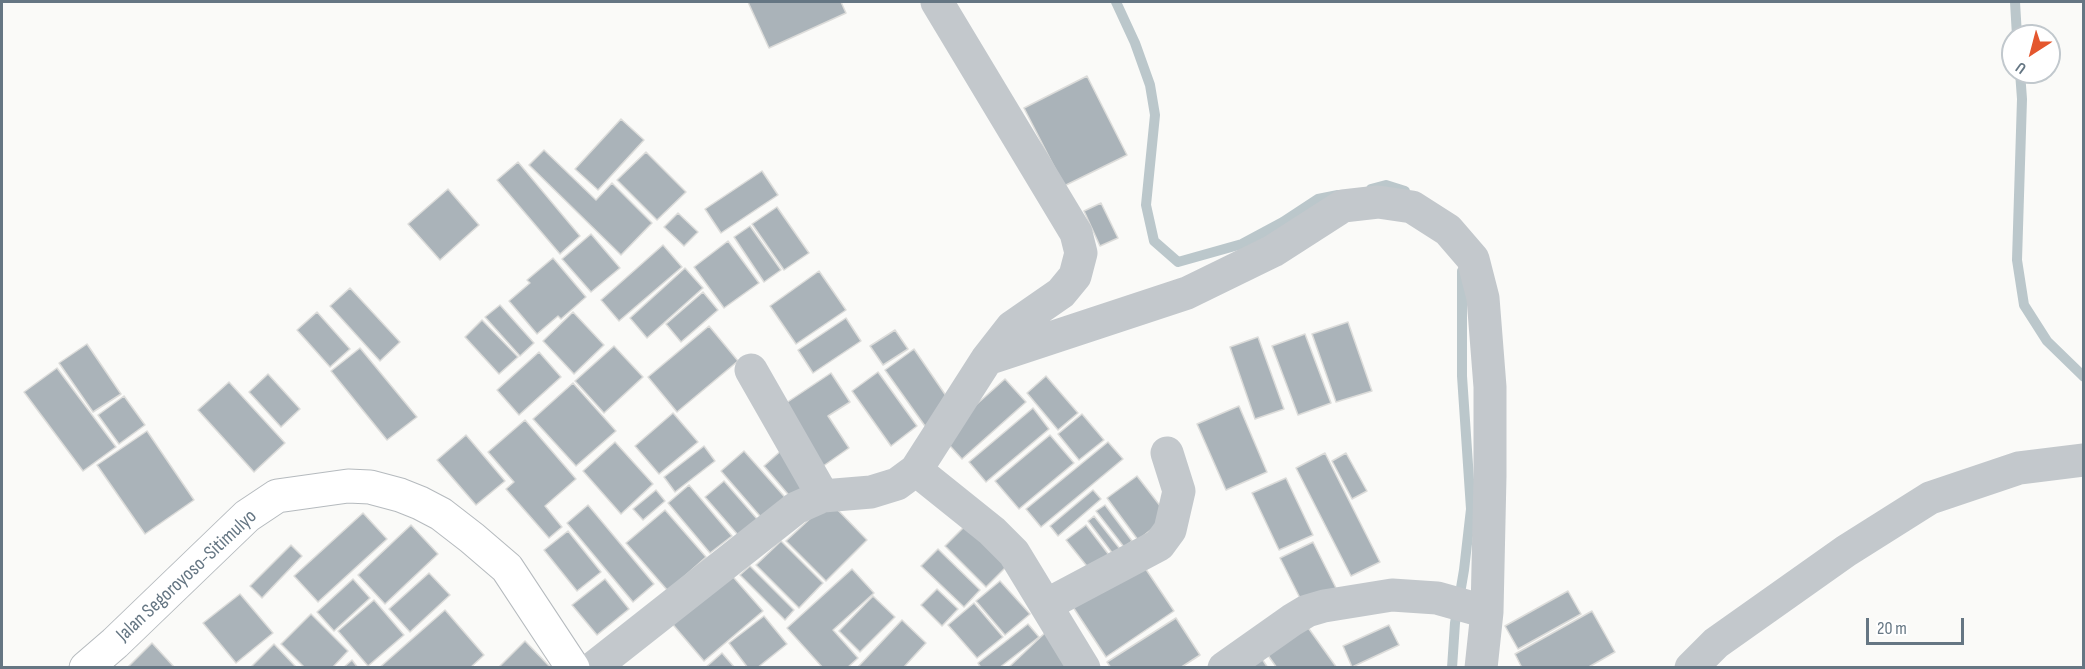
<!DOCTYPE html>
<html>
<head>
<meta charset="utf-8">
<style>
  body { margin:0 }
  #map { position:relative; width:2085px; height:669px; overflow:hidden; background:#fafaf8; font-family:"Sofia Sans Condensed",sans-serif }
  canvas { display:block }
  .frame { position:absolute; inset:0; border:3px solid #657683; pointer-events:none }
  .north { position:absolute; left:2001px; top:24px; width:60px; height:60px; box-sizing:border-box; background:#fff; border:2px solid #c1c8cd; border-radius:50%; rotate:216deg; font-size:16px; font-weight:700; line-height:24px; text-align:center; color:#657683 }
  .north::after { content:''; display:block; margin:auto; width:21px; height:27px; background:#e4572e; clip-path:polygon(50% 0,100% 100%,50% 72%,0 100%) }
  .scale { position:absolute; left:1866px; top:618px; width:98px; height:27px; box-sizing:border-box; border:3px solid #657683; border-top:0; padding-left:8px; font-size:18px; line-height:21px; white-space:nowrap; color:#657683; -webkit-text-stroke:4px #fff; paint-order:stroke }
</style>
</head>
<body>
<div id="map">
<canvas width="2085" height="669"></canvas>
<div class="frame"></div>
<div class="north">U</div>
<div class="scale">20 m</div>
</div>
<script>
const g = document.querySelector('canvas').getContext('2d');
g.lineJoin = 'round';
function trace(path, color, width, dash) { g.strokeStyle = color; g.lineWidth = width; g.lineCap = dash ? 'butt' : 'round'; g.setLineDash(dash || []); g.stroke(path); }
function paint(path, color) { g.fillStyle = color; g.fill(path, 'evenodd'); }
function write(font, color, halo, rows, align = 'center') {
  g.font = font + ' "Sofia Sans Condensed",sans-serif'; g.lineWidth = 6; g.setLineDash([]); g.textBaseline = 'middle'; g.strokeStyle = halo; g.fillStyle = color; for (const [text, x, y, turn = 0] of rows) {
    g.save(); g.translate(x, y); g.rotate((+turn || 0) * Math.PI / 180); g.textAlign = isNaN(turn) ? turn : align; if (halo) g.strokeText(text, 0, 0); g.fillText(text, 0, 0); g.restore();
  }
}
const stream = new Path2D(`
  M1116 2 1135 43 1150 85 1155 115 1146 205 1154 241 1178 262 1242 244 1283 222 1318 199 1338 195
  M2015 2 2017 36
  M2020 72 2022 99 2017 260 2024 305 2047 341 2084 377
  M1371 189 1386 185 1405 191
  M1452 668 1455 623 1464 570 1471 509 1462 376V271`);
const building = new Path2D(`
  M748 2H841L846 13 769 48Z
  M1087 76 1127 155 1064 186 1024 108Z
  M621 119 644 140 598 190 575 169Z
  M544 150 596 200 612 183 652 223 621 255 529 165Z
  M646 152 686 192 657 220 617 180Z
  M518 162 580 236 560 254 497 180Z
  M762 171 778 195 721 233 705 209Z
  M448 189 479 225 440 260 408 224Z
  M1101 203 1118 238 1100 246 1084 211Z
  M777 207 809 253 784 270 752 224Z
  M678 213 698 232 684 246 664 227Z
  M750 226 781 270 764 282 734 237Z
  M591 234 620 268 591 292 562 259Z
  M728 241 759 283 724 308 694 267Z
  M663 245 682 267 619 321 601 300Z
  M553 258 586 297 561 319 558 316 537 334 509 301 530 283 527 280Z
  M685 268 703 288 647 338 630 318Z
  M819 271 846 310 796 344 770 306Z
  M350 288 400 342 380 361 330 306Z
  M703 292 718 310 681 342 666 324Z
  M500 305 534 343 520 356 485 317Z
  M317 312 350 349 330 367 297 330Z
  M573 312 604 345 574 374 543 341Z
  M846 318 861 341 813 373 798 350Z
  M482 320 518 357 499 374 465 337Z
  M1348 322 1372 391 1336 402 1312 334Z
  M709 326 738 361 677 412 648 377Z
  M895 330 908 349 883 365 870 346Z
  M1305 334 1331 403 1298 415 1272 346Z
  M1258 337 1284 409 1255 419 1230 347Z
  M87 344 121 394 93 412 59 363Z
  M614 346 643 377 604 413 575 381Z
  M360 348 417 417 387 440 331 371Z
  M914 349 953 406 925 426 885 370Z
  M539 352 561 377 519 415 497 390Z
  M57 368 116 447 83 471 24 392Z
  M878 372 917 426 891 446 852 391Z
  M831 373 850 402 828 416 849 448 819 469 777 409Z
  M268 374 300 409 281 427 249 392Z
  M1046 376 1078 413 1058 430 1027 393Z
  M1005 379 1026 402 962 459 941 436Z
  M229 382 285 443 254 472 198 410Z
  M573 383 616 431 576 466 533 419Z
  M124 396 145 425 119 444 98 415Z
  M1239 406 1267 472 1226 490 1197 424Z
  M1033 408 1049 429 986 482 969 462Z
  M673 413 698 442 659 474 635 446Z
  M1082 414 1104 440 1079 460 1058 434Z
  M525 420 576 479 545 506 562 527 549 538 506 489 514 482 488 452Z
  M147 431 194 500 145 534 97 465Z
  M466 435 505 481 476 505 437 460Z
  M1050 435 1074 463 1019 509 995 481Z
  M615 442 653 484 621 514 583 471Z
  M1108 442 1123 459 1041 527 1026 509Z
  M704 446 715 461 675 492 664 477Z
  M783 449 813 483 793 500 764 466Z
  M744 451 790 503 766 523 721 471Z
  M1325 453 1380 562 1351 576 1296 468Z
  M1346 453 1367 491 1352 499 1332 461Z
  M1137 476 1168 516 1138 540 1107 498Z
  M1286 478 1313 535 1279 550 1252 493Z
  M724 481 764 527 745 543 705 497Z
  M689 485 732 536 710 553 668 503Z
  M656 490 665 501 643 520 633 509Z
  M1093 490 1101 499 1058 536 1050 526Z
  M829 501 867 540 826 581 786 541Z
  M588 505 654 584 633 602 567 523Z
  M1105 505 1132 541 1124 547 1096 511Z
  M665 510 706 557 668 591 626 543Z
  M363 513 387 539 318 602 294 576Z
  M1094 516 1120 549 1113 554 1088 521Z
  M968 523 1009 564 986 587 945 546Z
  M411 525 438 554 385 604 358 575Z
  M1086 525 1109 555 1090 570 1066 540Z
  M568 531 601 572 577 591 544 550Z
  M781 541 823 583 799 608 756 565Z
  M1313 542 1336 588 1303 604 1280 558Z
  M291 545 302 556 262 598 250 586Z
  M938 549 980 590 964 607 921 566Z
  M1141 562 1174 611 1106 657 1073 607Z
  M750 566 794 610 785 620 740 575Z
  M852 569 874 593 833 630 858 658 847 668H823L787 628Z
  M727 570 763 611 704 661 669 620Z
  M429 573 450 595 410 632 389 609Z
  M353 579 370 598 334 631 317 612Z
  M605 579 629 609 597 635 572 605Z
  M1000 581 1030 614 1005 635 976 601Z
  M937 589 958 609 942 626 921 605Z
  M1568 591 1581 614 1518 649 1505 626Z
  M240 594 273 633 236 663 203 623Z
  M873 596 895 617 860 652 839 631Z
  M374 600 404 635 368 666 338 631Z
  M974 603 1003 637 977 658 948 625Z
  M445 610 484 655 470 668H379Z
  M1592 611 1615 652 1587 668H1522L1515 654Z
  M311 614 348 651 332 668H305L281 644Z
  M764 616 787 644 757 668H748L729 643Z
  M1176 618 1200 655 1180 668H1111L1107 662Z
  M902 620 926 643 903 668H857Z
  M1304 622 1337 668H1277L1265 651Z
  M1028 624 1039 637 999 668H981L978 663Z
  M1389 625 1399 645 1352 667 1343 646Z
  M1048 630 1073 668H1008Z
  M525 641 551 668H498Z
  M152 643 175 668H127Z
  M274 644 297 668H250Z
  M722 653 735 668H705Z
  M1262 659 1268 668H1250Z
  M352 660 358 668H343Z`);
const minor = new Path2D(`
  M987 359 1187 293 1273 251 1343 206 1378 202 1412 207 1448 230 1473 259 1483 298 1490 387V476L1487 612 1481 668
  M751 370 823 496
  M916 470 992 531 1014 553 1084 668
  M1046 605 1159 545 1170 530 1179 491 1167 453
  M593 668 796 508 823 496 871 492 897 484 916 470 987 359 1012 327 1061 293 1075 276 1081 253 1076 233 937 2
  M1224 668 1292 620 1307 611 1324 606 1392 595 1437 598 1487 612
  M1691 668 1716 643 1846 551 1930 498 2019 468 2084 460`);
const major = new Path2D(`
  M86 668 115 643 247 516 277 496 348 486 370 487 400 495 420 503 441 514 472 538 507 568 573 668`);
const streetNames = [
  ["Jalan Segoroyoso-Sitimulyo",187,576,-43]
];
trace(stream, '#bbc7cb', 10);
paint(building, '#aab3b9');
trace(building, '#dcdcda', 1.5);
trace(major, '#b5babe', 35);
trace(minor, '#c3c8cc', 33);
trace(major, '#fff', 33);
write('20px', '#657683', '#fff', streetNames);
</script>
</body>
</html>
